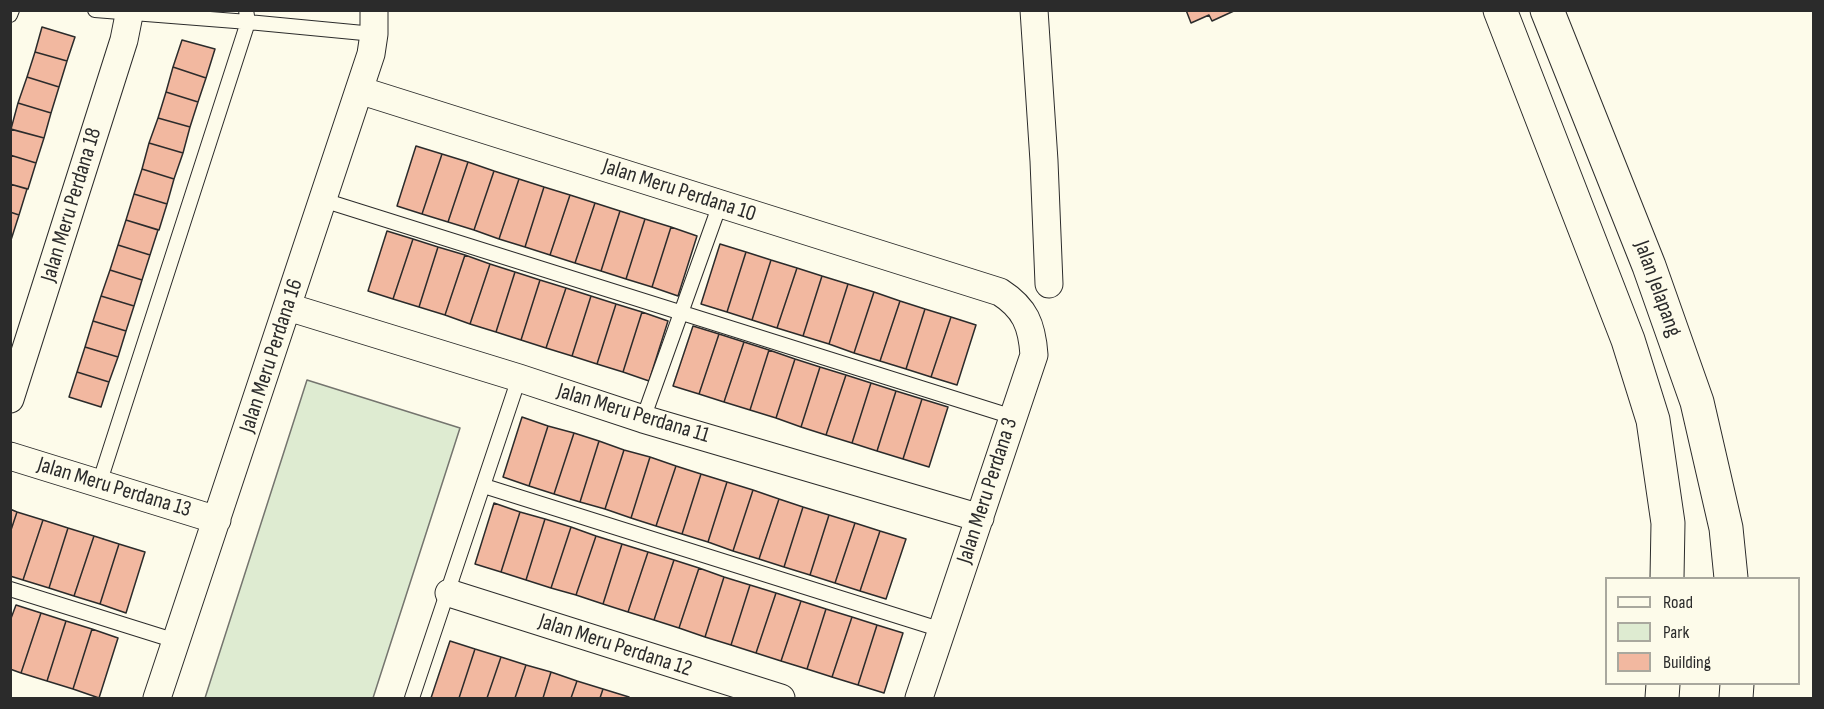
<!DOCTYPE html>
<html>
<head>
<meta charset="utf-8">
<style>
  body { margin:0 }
  #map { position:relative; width:1824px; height:709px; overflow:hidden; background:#fdfbea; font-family:"Sofia Sans Condensed",sans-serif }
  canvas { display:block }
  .frame { position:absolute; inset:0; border:12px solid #2b2b2b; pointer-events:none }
  .legend { position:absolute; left:1605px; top:577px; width:195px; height:108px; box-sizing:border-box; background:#fdfbea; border:2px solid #a9a89e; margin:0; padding:8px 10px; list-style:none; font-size:18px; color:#2b2b2b }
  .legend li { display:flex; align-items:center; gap:12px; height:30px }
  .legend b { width:30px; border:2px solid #a9a89e }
</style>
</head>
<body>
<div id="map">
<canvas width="1824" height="709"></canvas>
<div class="frame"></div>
<ul class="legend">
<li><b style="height:8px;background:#fdfbea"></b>Road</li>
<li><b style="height:16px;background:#deebd1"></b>Park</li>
<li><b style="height:16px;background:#f2b8a0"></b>Building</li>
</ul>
</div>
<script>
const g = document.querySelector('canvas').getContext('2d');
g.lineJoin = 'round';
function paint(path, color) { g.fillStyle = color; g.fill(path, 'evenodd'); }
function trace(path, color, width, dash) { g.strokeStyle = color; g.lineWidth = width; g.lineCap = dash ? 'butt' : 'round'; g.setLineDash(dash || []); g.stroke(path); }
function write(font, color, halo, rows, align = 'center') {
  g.font = font + ' "Sofia Sans Condensed",sans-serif'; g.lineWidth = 4.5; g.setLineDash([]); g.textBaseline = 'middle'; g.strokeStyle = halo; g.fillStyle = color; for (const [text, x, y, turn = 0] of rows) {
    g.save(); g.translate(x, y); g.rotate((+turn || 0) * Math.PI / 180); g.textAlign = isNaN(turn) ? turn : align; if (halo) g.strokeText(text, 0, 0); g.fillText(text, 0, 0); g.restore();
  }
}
const green = new Path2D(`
  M307 380 460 428 373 698H205Z`);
const building = new Path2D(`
  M1186 10H1236L1212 21 1209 15 1191 23Z
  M42 27 75 37 67 61 35 52Z
  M182 40 215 49 206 78 173 67Z
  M35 52 67 61 59 87 27 77Z
  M173 67 206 78 198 102 166 92Z
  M27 77 59 87 51 113 18 103Z
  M166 92 198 102 190 127 158 118Z
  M18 103 51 113 44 138 11 129Z
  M158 118 190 127 183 153 149 143Z
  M10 129 44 138 36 163 10 155Z
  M149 143 183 153 174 179 142 169Z
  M416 146 442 154 422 214 397 206Z
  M442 154 468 162 448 222 422 214Z
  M10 155 36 163 28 189 10 184Z
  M468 162 494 171 474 230 448 222Z
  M142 169 174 179 167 204 134 194Z
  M494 171 519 179 499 239 474 230Z
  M519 179 544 187 525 247 499 239Z
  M10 184 27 189 19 215 10 212Z
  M544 187 570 195 550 255 525 247Z
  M134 194 167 204 159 230 126 220Z
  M570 195 595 203 575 263 550 255Z
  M595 203 620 211 601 271 575 263Z
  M620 211 645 219 626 279 601 271Z
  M10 212 19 215 11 240H10Z
  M645 219 671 227 652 287 626 279Z
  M126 220 158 230 150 255 118 245Z
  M671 227 697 236 678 296 652 287Z
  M387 231 413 239 393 299 368 291Z
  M413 239 438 247 419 307 393 299Z
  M720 244 746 252 727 312 701 304Z
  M118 245 150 255 142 280 110 270Z
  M438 247 465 255 445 315 419 307Z
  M746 252 771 260 752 320 727 312Z
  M465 255 490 264 470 324 445 315Z
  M771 260 797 268 777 328 752 320Z
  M490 264 515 272 496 332 470 324Z
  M797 268 822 276 803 336 777 328Z
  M110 270 142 280 134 306 101 296Z
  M515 272 540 280 521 340 496 332Z
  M822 276 848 284 829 344 803 336Z
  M540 280 566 288 546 348 521 340Z
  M848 284 874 292 854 353 829 344Z
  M566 288 591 296 572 356 546 348Z
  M874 292 900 301 880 361 854 353Z
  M101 296 134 306 126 331 93 321Z
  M591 296 616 304 597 364 572 356Z
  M900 301 925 309 906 369 880 361Z
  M616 304 642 312 623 372 597 364Z
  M925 309 951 317 931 377 906 369Z
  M642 312 668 321 649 381 623 372Z
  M951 317 976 325 957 385 931 377Z
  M93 321 126 331 118 357 85 347Z
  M693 326 719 334 699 394 673 386Z
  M719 334 744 342 724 402 699 394Z
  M744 342 769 350 750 410 724 402Z
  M85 347 118 357 109 382 77 372Z
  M769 350 795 359 776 418 750 410Z
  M795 359 820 367 801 427 776 418Z
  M820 367 846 375 826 435 801 427Z
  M77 372 109 382 101 407 69 397Z
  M846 375 871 383 852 443 826 435Z
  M871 383 896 391 877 451 852 443Z
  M896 391 922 399 903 459 877 451Z
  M922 399 948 407 929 467 903 459Z
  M522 417 548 426 529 486 503 477Z
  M548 426 574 433 554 494 529 486Z
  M574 433 599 441 580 502 554 494Z
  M599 441 624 450 605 509 580 502Z
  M624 450 650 457 631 518 605 509Z
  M650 457 676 466 656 526 631 518Z
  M676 466 701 474 682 534 656 526Z
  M701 474 727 482 708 542 682 534Z
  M727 482 753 490 733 551 708 542Z
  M753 490 779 499 759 559 733 551Z
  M779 499 803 507 784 567 759 559Z
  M494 503 520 512 501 572 475 564Z
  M803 507 829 515 810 575 784 567Z
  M10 509 17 512 10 533Z
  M17 512 43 520 23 580 10 576V533Z
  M520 512 545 519 526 580 501 572Z
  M829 515 855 523 835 583 810 575Z
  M545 519 571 527 551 588 526 580Z
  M43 520 68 528 49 588 23 580Z
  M855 523 880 531 860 591 835 583Z
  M571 527 596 536 576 595 551 588Z
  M68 528 94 536 74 596 49 588Z
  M880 531 906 539 886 599 860 591Z
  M94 536 119 544 100 604 74 596Z
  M596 536 622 544 603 604 576 595Z
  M119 544 145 552 126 613 100 604Z
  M622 544 648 552 628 612 603 604Z
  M648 552 674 560 654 620 628 612Z
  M674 560 699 568 679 628 654 620Z
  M699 568 724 577 705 637 679 628Z
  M724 577 750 585 731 645 705 637Z
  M750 585 776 593 756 653 731 645Z
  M776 593 801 601 781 661 756 653Z
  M801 601 826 609 807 669 781 661Z
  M16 605 41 613 21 673 10 669V621Z
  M826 609 852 617 832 677 807 669Z
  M41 613 66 621 47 681 21 673Z
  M852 617 877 625 858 685 832 677Z
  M66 621 92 629 73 689 47 681Z
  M877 625 903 633 884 693 858 685Z
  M92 629 118 638 99 698 73 689Z
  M450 641 475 649 459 698H431Z
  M475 649 501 657 487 698H459Z
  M501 657 526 665 515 698H487Z
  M526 665 551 672 543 698H515Z
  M551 672 577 681 571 698H543Z
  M577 681 603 689 600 698H571Z
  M603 689 629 697 628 698H600Z`);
const lane = new Path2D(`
  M95 10 248 22 374 34
  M10 15 12 10
  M323 200 1013 417
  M643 419 720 204
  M99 484 248 22 246 10
  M484 486 942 630
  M10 589 176 641
  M412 698 519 378`);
const street = new Path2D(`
  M1034 10 1044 161 1049 284
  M359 90 1000 292C1025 308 1032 325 1034 355L919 698
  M288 307 519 378 643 419 980 518
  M10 399 124 40 130 10
  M10 456 217 520
  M449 593 781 698
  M157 698 371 54 374 34V10`);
const primary = new Path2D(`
  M1500 10 1628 340 1653 420 1668 523 1667 578
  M1547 10 1649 266 1697 402 1726 528 1731 578
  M1662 698 1663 684
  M1736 698 1737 684`);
const streetNames = [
  ["Jalan Meru Perdana 10",679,191,18],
  ["Jalan Meru Perdana 18",72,205,-73],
  ["Jalan Jelapang",1657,289,70],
  ["Jalan Meru Perdana 16",272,356,-72],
  ["Jalan Meru Perdana 11",633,414,17],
  ["Jalan Meru Perdana 13",114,488,17],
  ["Jalan Meru Perdana 3",988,491,-72],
  ["Jalan Meru Perdana 12",615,646,18]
];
paint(green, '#deebd1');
trace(green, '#74746e', 1.5);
paint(building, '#f2b8a0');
trace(building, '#2b2b2b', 1.5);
trace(lane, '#2b2b2b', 16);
trace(street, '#2b2b2b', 29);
trace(primary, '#2b2b2b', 35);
trace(lane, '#fdfbea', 14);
trace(street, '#fdfbea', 27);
trace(primary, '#fdfbea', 33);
write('22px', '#2b2b2b', '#fdfbea', streetNames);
</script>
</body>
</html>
